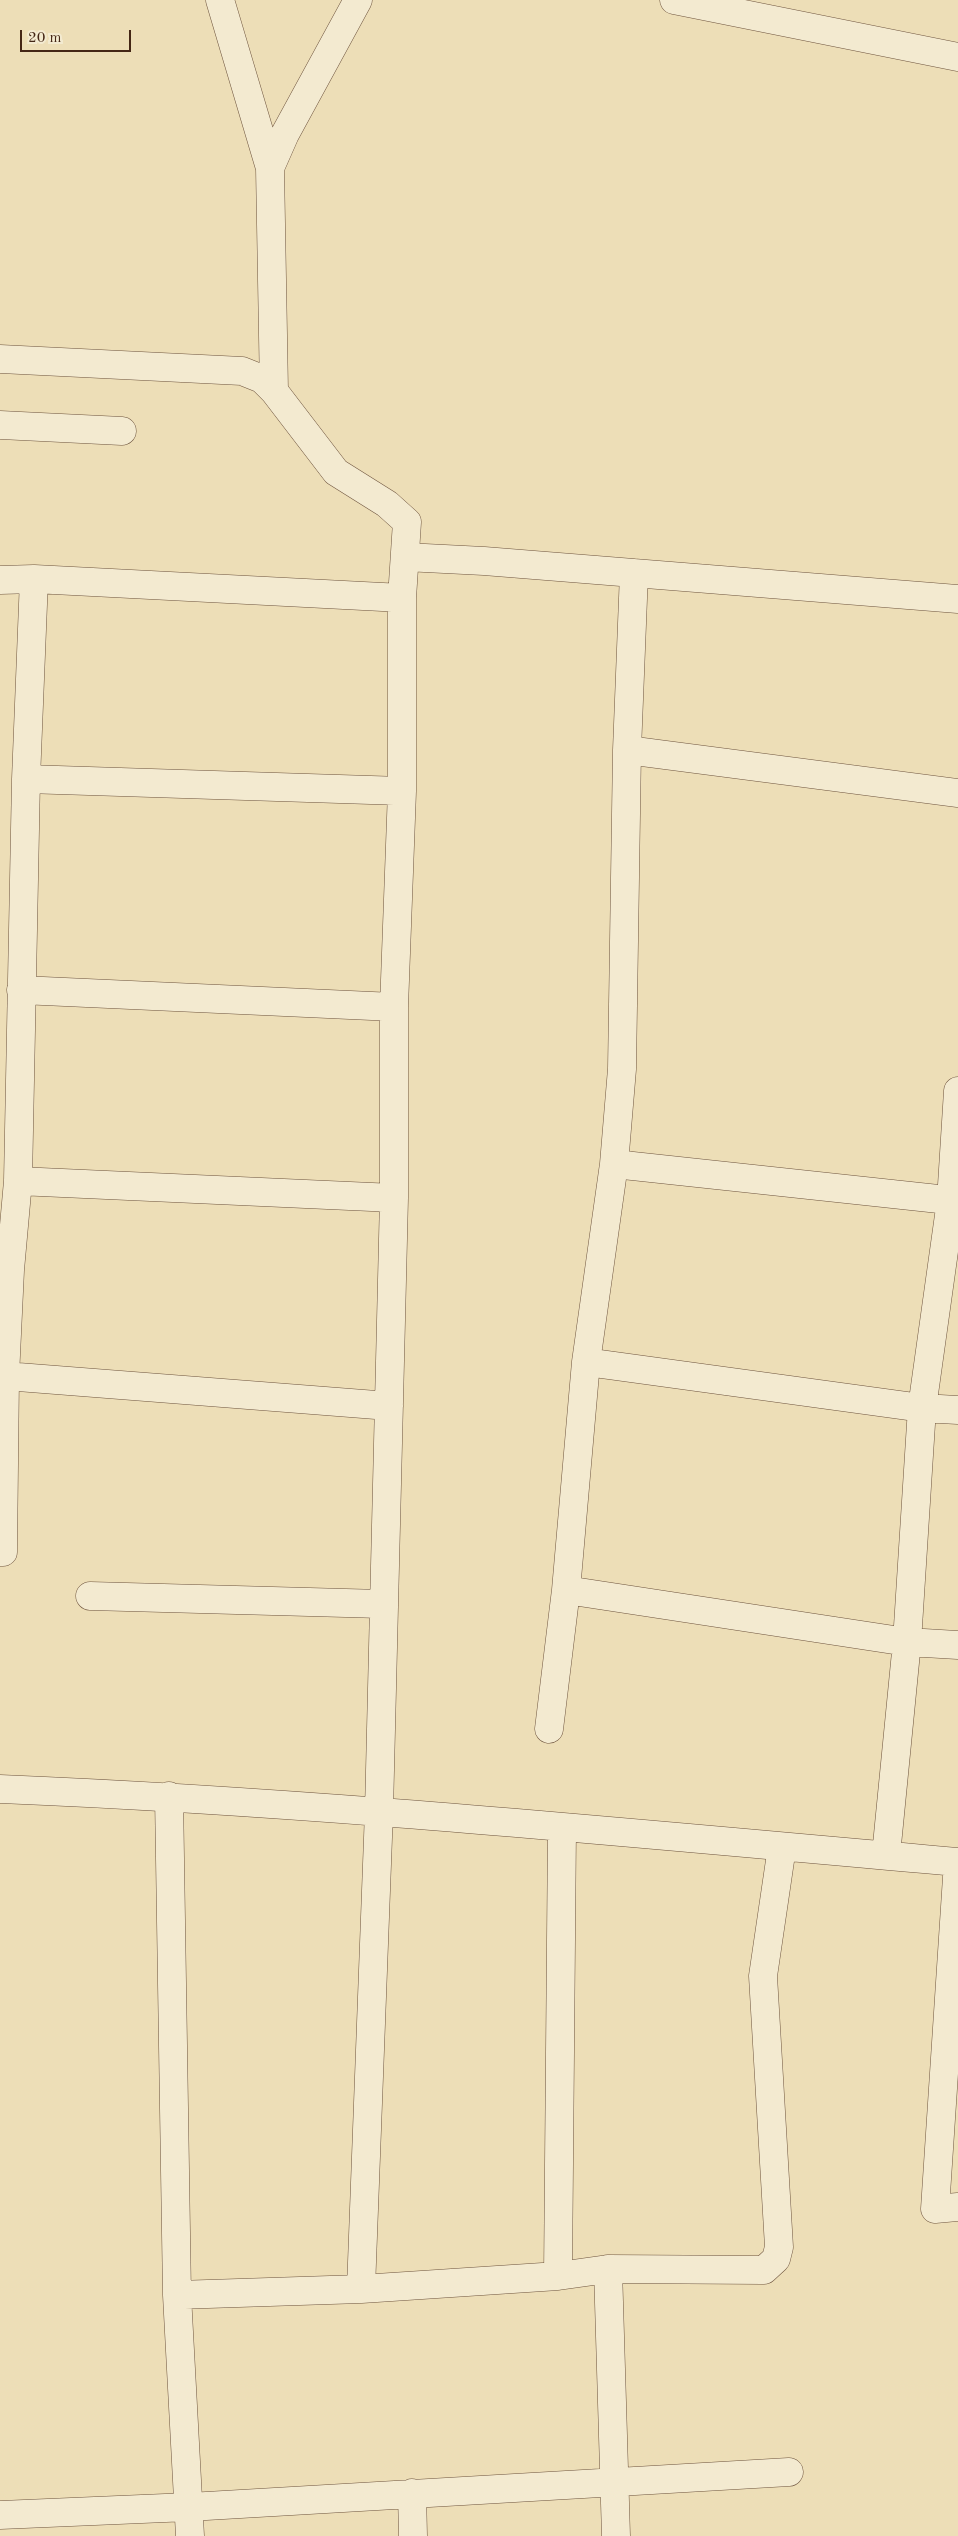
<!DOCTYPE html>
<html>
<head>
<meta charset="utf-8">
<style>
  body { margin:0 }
  #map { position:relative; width:958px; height:2536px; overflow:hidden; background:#eddeb7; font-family:"Old Standard TT",serif }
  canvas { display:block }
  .scale { position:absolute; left:20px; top:30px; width:111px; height:22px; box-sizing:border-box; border:2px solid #442615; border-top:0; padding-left:6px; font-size:15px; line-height:18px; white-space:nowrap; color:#442615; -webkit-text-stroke:4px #f3ead0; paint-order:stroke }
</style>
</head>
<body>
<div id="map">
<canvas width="958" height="2536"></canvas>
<div class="scale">20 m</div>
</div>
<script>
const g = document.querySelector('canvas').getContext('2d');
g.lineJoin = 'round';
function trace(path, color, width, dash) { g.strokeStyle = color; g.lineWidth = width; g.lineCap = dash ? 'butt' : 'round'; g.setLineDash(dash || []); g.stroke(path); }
const minor = new Path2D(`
  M220 0 270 168
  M674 0 958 57
  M0 359 242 371 262 379 274 391 336 472 387 504 407 522 402 598V791L394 1007V1198L379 1811 361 2289
  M274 391 270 168 285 134 358 0
  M0 425 122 431
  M405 557 484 561 958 599
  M34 579 26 779 18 1181 10 1270 5 1376 389 1406
  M0 580 34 579 402 598
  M627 750 958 793
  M26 779 402 791
  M21 990 394 1007
  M614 1164 958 1201
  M18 1181 394 1198
  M586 1362 922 1408 958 1410
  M0 1552H3L5 1376
  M566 1590 907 1642 958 1645
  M90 1596 382 1604
  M549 1729 566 1590 586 1362 614 1164 622 1069 627 750 634 573
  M0 1789C320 1802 639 1834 958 1862
  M169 1796 177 2295 190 2536
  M886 1855 907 1642 922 1408 951 1201 958 1091
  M958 1862 935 2209 958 2207
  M608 2269 616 2536
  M558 2276 562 1828
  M177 2295 361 2289 558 2276 608 2269 764 2270 776 2259 779 2247 763 1976 782 1847
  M412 2493 413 2536
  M0 2515 189 2507 789 2472`);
trace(minor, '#6e543e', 29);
trace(minor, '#f3ead0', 28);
</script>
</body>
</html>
